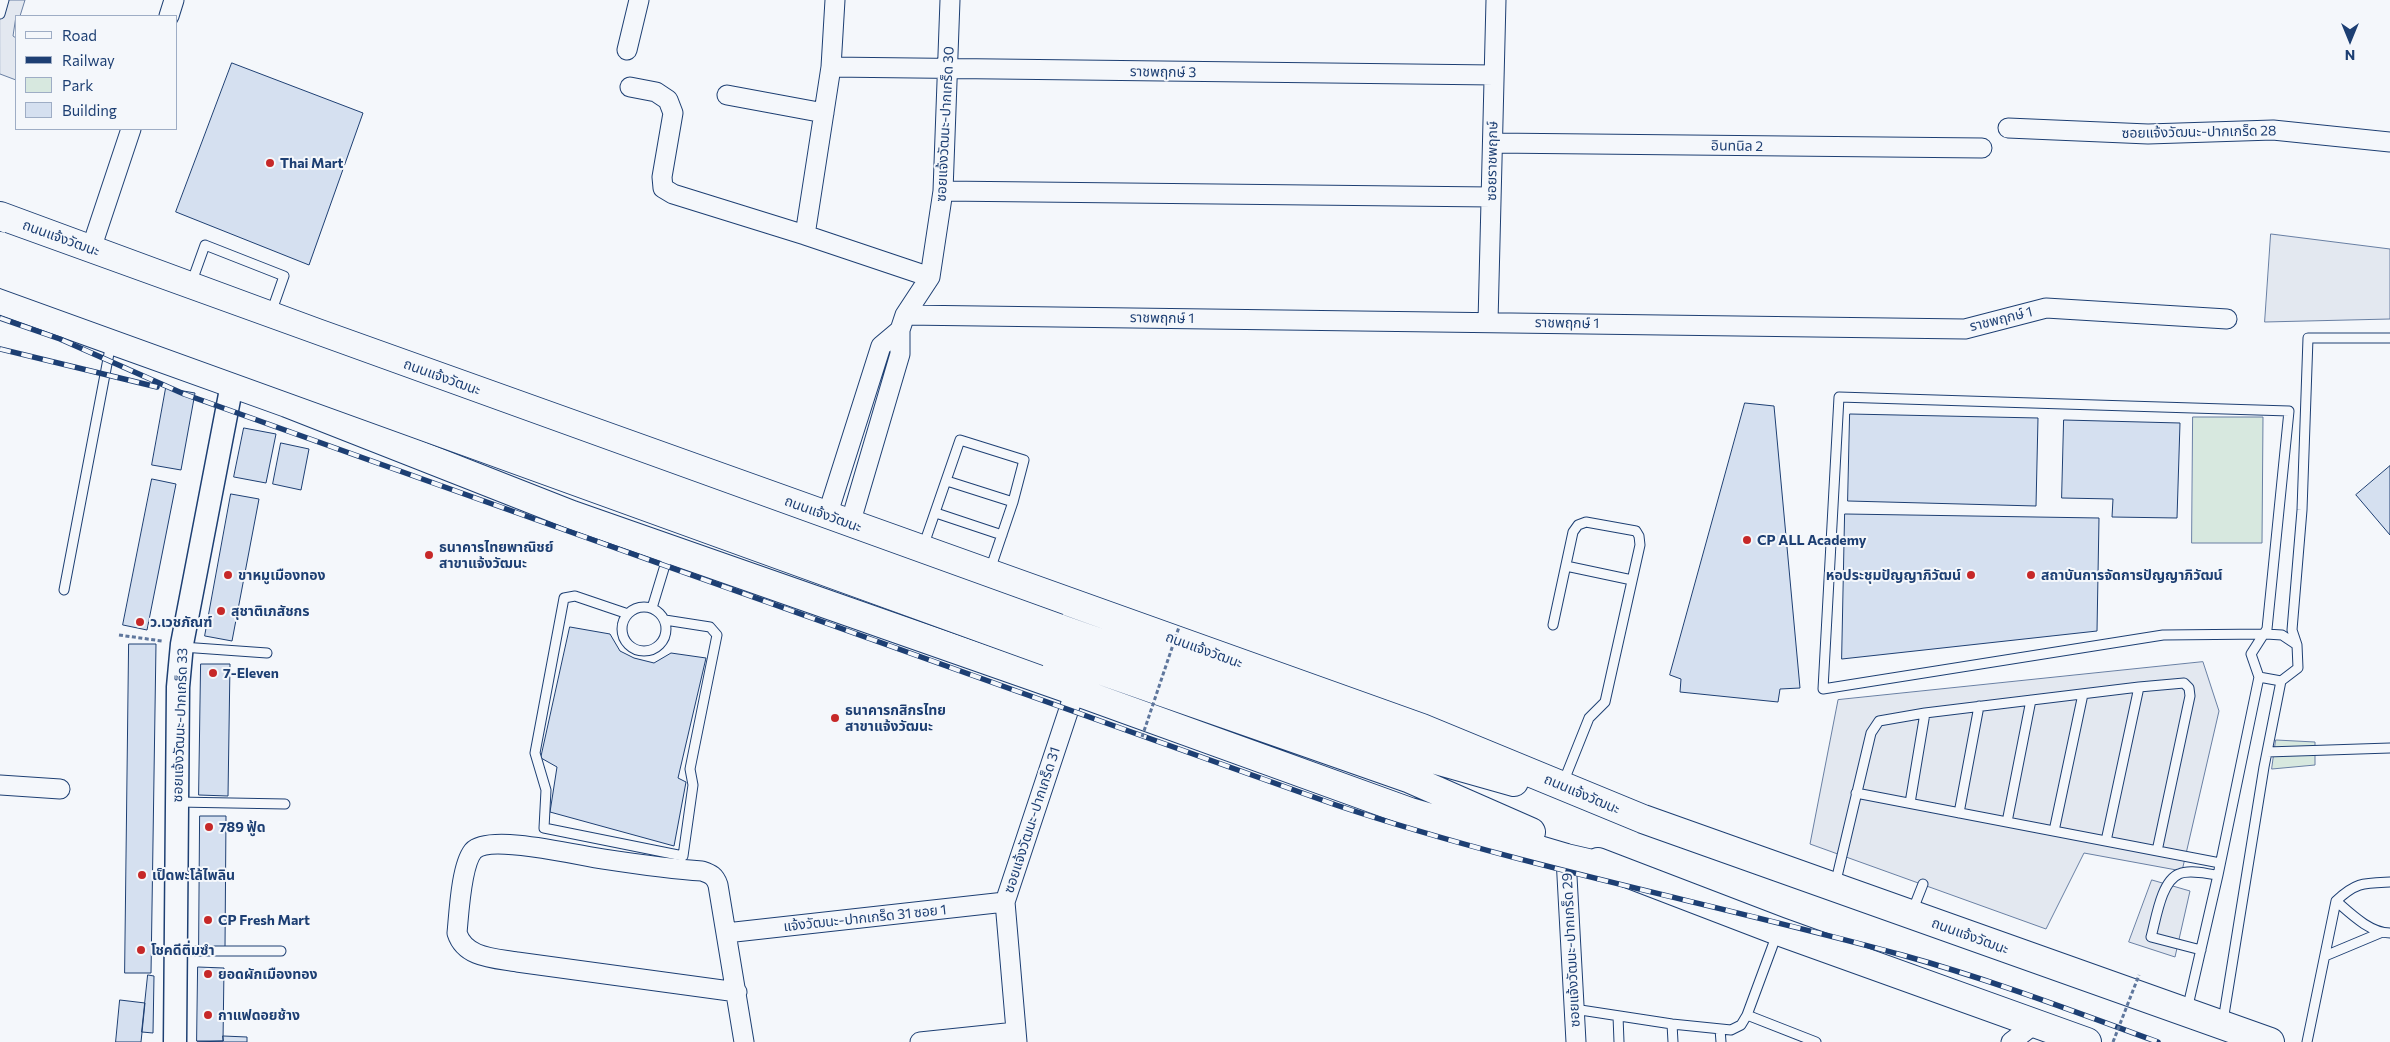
<!DOCTYPE html>
<html>
<head>
<meta charset="utf-8">
<style>
  body { margin:0 }
  #map { position:relative; width:2390px; height:1042px; overflow:hidden; background:#f4f7fb; font-family:Commissioner,sans-serif }
  canvas { display:block }
  .legend { position:absolute; left:15px; top:15px; width:162px; height:115px; box-sizing:border-box; background:#f4f7fb; border:1px solid #9eadc5; margin:0; padding:6px 9px; list-style:none; font-size:15px; color:#1d3f73 }
  .legend li { display:flex; align-items:center; gap:10px; height:25px }
  .legend b { width:25px; border:1px solid #9eadc5 }
  .north { position:absolute; left:2325px; top:15px; width:50px; height:50px; -webkit-text-stroke:4px #f4f7fb; paint-order:stroke; rotate:180deg; font-size:14px; font-weight:700; line-height:20px; text-align:center; color:#1d3f73 }
  .north::after { content:''; display:block; margin:auto; width:18px; height:22px; background:#1d3f73; clip-path:polygon(50% 0,100% 100%,50% 72%,0 100%) }
</style>
</head>
<body>
<div id="map">
<canvas width="2390" height="1042"></canvas>
<ul class="legend">
<li><b style="height:6px;background:#f4f7fb"></b>Road</li>
<li><b style="height:6px;background:#1d3f73"></b>Railway</li>
<li><b style="height:14px;background:#d7e8df"></b>Park</li>
<li><b style="height:14px;background:#d5e0f0"></b>Building</li>
</ul>
<div class="north">N</div>
</div>
<script>
const g = document.querySelector('canvas').getContext('2d');
g.lineJoin = 'round';
function paint(path, color) { g.fillStyle = color; g.fill(path, 'evenodd'); }
function trace(path, color, width, dash) { g.strokeStyle = color; g.lineWidth = width; g.lineCap = dash ? 'butt' : 'round'; g.setLineDash(dash || []); g.stroke(path); }
function write(font, color, halo, rows, align = 'center') {
  g.font = font + ' Commissioner,"Noto Sans Thai",sans-serif'; g.lineWidth = 4; g.setLineDash([]); g.textBaseline = 'middle'; g.strokeStyle = halo; g.fillStyle = color; for (const [text, x, y, turn = 0] of rows) {
    g.save(); g.translate(x, y); g.rotate((+turn || 0) * Math.PI / 180); g.textAlign = isNaN(turn) ? turn : align; if (halo) g.strokeText(text, 0, 0); g.fillText(text, 0, 0); g.restore();
  }
}
const green = new Path2D(`
  M2193 417H2263L2262 543H2192Z
  M2276 740 2315 742V765L2272 769Z`);
const parking = new Path2D(`
  M0 0H25L20 16H16L13 36 16 38V80L0 74Z
  M2271 234 2390 249V319L2265 322Z
  M2203 662 2219 711 2182 871 2084 853 2046 929 1810 844 1838 700Z
  M2152 880 2190 891 2175 957 2129 942Z`);
const building = new Path2D(`
  M232 63 363 113 309 265 176 212Z
  M166 388 195 393 181 470 152 465Z
  M1745 403 1774 406 1800 688 1780 689 1778 702 1680 692 1681 679 1670 675Z
  M1850 414 2038 418 2036 506 1848 501Z
  M2064 420 2180 423 2177 518 2112 517 2113 499 2062 498Z
  M244 428 276 434 266 483 234 477Z
  M281 443 309 449 301 490 273 484Z
  M2390 466V535L2356 495Z
  M152 479 176 484 147 630 123 625Z
  M231 494 259 499 232 641 205 636Z
  M1845 514 2099 518 2097 631 1842 659Z
  M570 627 610 634 620 651 634 658 654 663 671 653 706 658 678 778 686 782 674 846 550 812 557 767 541 758Z
  M129 644H156L151 973H125Z
  M201 664H230L228 796 199 795Z
  M200 816H226L225 948H199Z
  M198 967 224 968 223 1041H197Z
  M148 975 154 976 153 1033 142 1032Z
  M120 1000 145 1003 141 1042H116Z
  M223 1036 247 1037V1042H197L223 1041Z`);
const path = new Path2D(`
  M119 635 162 641`);
const service = new Path2D(`
  M0 14 4 0
  M191 284 205 245 284 276 271 313
  M947 481 1013 502
  M936 513 1002 535
  M923 547 960 440 1024 460 1013 502 990 570
  M1566 566 1632 580
  M64 590 111 343
  M622 629a22 22 0 1 1 44 0a22 22 0 1 1-44 0Z
  M652 608 669 552
  M628 614 575 596 564 598 535 753 546 790 544 828 683 856 693 785 690 769 717 635 710 627 665 620
  M1553 625 1573 532 1578 525 1586 522 1636 531 1639 536 1640 545 1605 702 1589 718 1563 783
  M182 647 267 653
  M2259 677 2281 681
  M2267 752 2390 748
  M1856 793 2220 863
  M178 802 285 804
  M1910 803 1925 713
  M1959 813 1979 706
  M2007 822 2031 700
  M2054 831 2083 694
  M2106 841 2139 687
  M1835 885 1871 733 1879 721 1925 713 2139 687 2184 683 2189 688 2190 696 2157 851
  M2336 901C2351 914 2370 933 2390 933
  M1912 912 1923 884
  M2201 950 2151 937C2156 920 2161 881 2179 874 2190 869 2206 874 2218 875
  M176 951H281
  M2325 956 2380 933
  M1574 1009 1672 1024 1731 1030 1741 1025 1747 1015 1777 934
  M2187 1010 2218 875 2259 677 2251 654 2267 629 2289 411 1839 397 1823 689 2163 635 2266 634 2282 635 2297 645
  M1747 1015 1816 1042
  M1618 1016 1619 1042
  M2223 1021 2264 767 2281 681 2298 668 2297 645 2292 630 2302 510 2308 338H2390
  M1672 1024 1673 1042
  M1720 1029 1721 1042
  M2307 1042 2336 901C2356 882 2364 883 2390 882`);
const minor = new Path2D(`
  M169 16 174 0
  M627 50 639 0
  M831 67 1494 75
  M630 87 656 92 668 100 673 113 662 177 663 188 673 194 805 235 930 277
  M727 95 824 113
  M2008 128 2148 134 2273 130 2390 142
  M1493 143 1982 148
  M943 191 1491 197
  M805 235 831 67 835 0
  M91 249 131 129
  M905 315 1965 329 2046 308 2227 319
  M1488 322 1496 0
  M827 516 881 346 900 330
  M850 524 900 354V330L905 315 930 277 943 191 950 0
  M0 785 60 789
  M1566 858 1576 1042
  M726 933 1005 902
  M737 992 517 962C494 958 465 958 457 933 459 913 461 866 473 851 489 833 580 856 603 859 636 864 669 869 702 871 711 874 715 876 718 885L744 1042
  M920 1042 1016 1032
  M1017 1042 1005 902 1075 691
  M2011 1042 2036 1023`);
const tertiary = new Path2D(`
  M175 1042 178 687 182 644 232 384`);
const primary = new Path2D(`
  M0 216 317 333 1422 728 1643 819 2270 1042
  M0 300 287 403 572 515 1075 691 1410 812 1566 858 1614 869
  M1058 628 1422 756 1514 782
  M1048 652 1408 778 1531 832
  M1598 862 1778 931 2087 1042`);
const rail = new Path2D(`
  M0 318 60 339 184 394 1336 805C1521 867 1713 903 1902 955 1989 979 2073 1011 2158 1042
  M0 349 157 387`);
const pathBridge = new Path2D(`
  M1142 737 1179 627
  M2113 1042 2139 975`);
const primaryBridge = new Path2D(`
  M0 246 1058 628
  M0 273 1048 652`);
const markers = [
  [270,163,5,"#c62828"],
  [1747,540,5,"#c62828"],
  [429,555,5,"#c62828"],
  [228,575,5,"#c62828"],
  [1971,575,5,"#c62828"],
  [2031,575,5,"#c62828"],
  [221,611,5,"#c62828"],
  [140,622,5,"#c62828"],
  [213,673,5,"#c62828"],
  [835,718,5,"#c62828"],
  [209,827,5,"#c62828"],
  [142,875,5,"#c62828"],
  [208,920,5,"#c62828"],
  [141,950,5,"#c62828"],
  [208,974,5,"#c62828"],
  [208,1015,5,"#c62828"]
];
const streetNames = [
  ["ราชพฤกษ์ 3",1163,72,1],
  ["ซอยแจ้งวัฒนะ-ปากเกร็ด 30",945,124,-87],
  ["ซอยแจ้งวัฒนะ-ปากเกร็ด 28",2199,132,-1],
  ["อินทนิล 2",1737,146,1],
  ["ซอยราชพฤกษ์",1492,161,-89],
  ["ถนนแจ้งวัฒนะ",61,238,20],
  ["ราชพฤกษ์ 1",1162,318,1],
  ["ราชพฤกษ์ 1",2001,319,-14],
  ["ราชพฤกษ์ 1",1567,323,1],
  ["ถนนแจ้งวัฒนะ",442,377,20],
  ["ถนนแจ้งวัฒนะ",823,514,20],
  ["ถนนแจ้งวัฒนะ",1204,650,20],
  ["ซอยแจ้งวัฒนะ-ปากเกร็ด 33",180,725,-88],
  ["ถนนแจ้งวัฒนะ",1582,794,23],
  ["ซอยแจ้งวัฒนะ-ปากเกร็ด 31",1032,820,-72],
  ["แจ้งวัฒนะ-ปากเกร็ด 31 ซอย 1",865,918,-6],
  ["ถนนแจ้งวัฒนะ",1970,936,20],
  ["ซอยแจ้งวัฒนะ-ปากเกร็ด 29",1571,950,-93]
];
const poiNames = [
  ["Thai Mart",280,163],
  ["CP ALL Academy",1757,540],
  ["ธนาคารไทยพาณิชย์",439,547],
  ["สาขาแจ้งวัฒนะ",439,563],
  ["ขาหมูเมืองทอง",238,575],
  ["หอประชุมปัญญาภิวัฒน์",1961,575,"right"],
  ["สถาบันการจัดการปัญญาภิวัฒน์",2041,575],
  ["สุชาติเภสัชกร",231,611],
  ["ว.เวชภัณฑ์",150,622],
  ["7-Eleven",223,673],
  ["ธนาคารกสิกรไทย",845,710],
  ["สาขาแจ้งวัฒนะ",845,726],
  ["789 ฟู้ด",219,827],
  ["เป็ดพะโล้ไพลิน",152,875],
  ["CP Fresh Mart",218,920],
  ["โชคดีติ่มซำ",151,950],
  ["ยอดผักเมืองทอง",218,974],
  ["กาแฟดอยช้าง",218,1015]
];
paint(green, '#d7e8df');
trace(green, '#687fa3', 1);
paint(parking, '#e3e8f0');
trace(parking, '#687fa3', 1);
paint(building, '#d5e0f0');
trace(building, '#1d3f73', 1);
trace(service, '#1d3f73', 11);
trace(minor, '#1d3f73', 21);
trace(tertiary, '#1d3f73', 25);
trace(primary, '#1d3f73', 30);
trace(path, '#5e769c', 3, [4, 2.5]);
trace(service, '#f4f7fb', 9);
trace(minor, '#f4f7fb', 19);
trace(tertiary, '#f4f7fb', 22);
trace(primary, '#f4f7fb', 28);
trace(rail, '#1d3f73', 5.5);
trace(rail, '#f4f7fb', 4, [11]);
trace(primaryBridge, '#1d3f73', 30, []);
trace(pathBridge, '#5e769c', 3, [4, 2.5]);
trace(primaryBridge, '#f4f7fb', 28);
for (const [x, y, r, color] of markers) { const dot = new Path2D(); dot.arc(x, y, r, 0, 2 * Math.PI); g.fillStyle = color; g.fill(dot); trace(dot, '#f4f7fb', 2); }
write('14px', '#1d3f73', '#f4f7fb', streetNames);
write('bold 14px', '#1d3f73', '#f4f7fb', poiNames, 'left');
</script>
</body>
</html>
